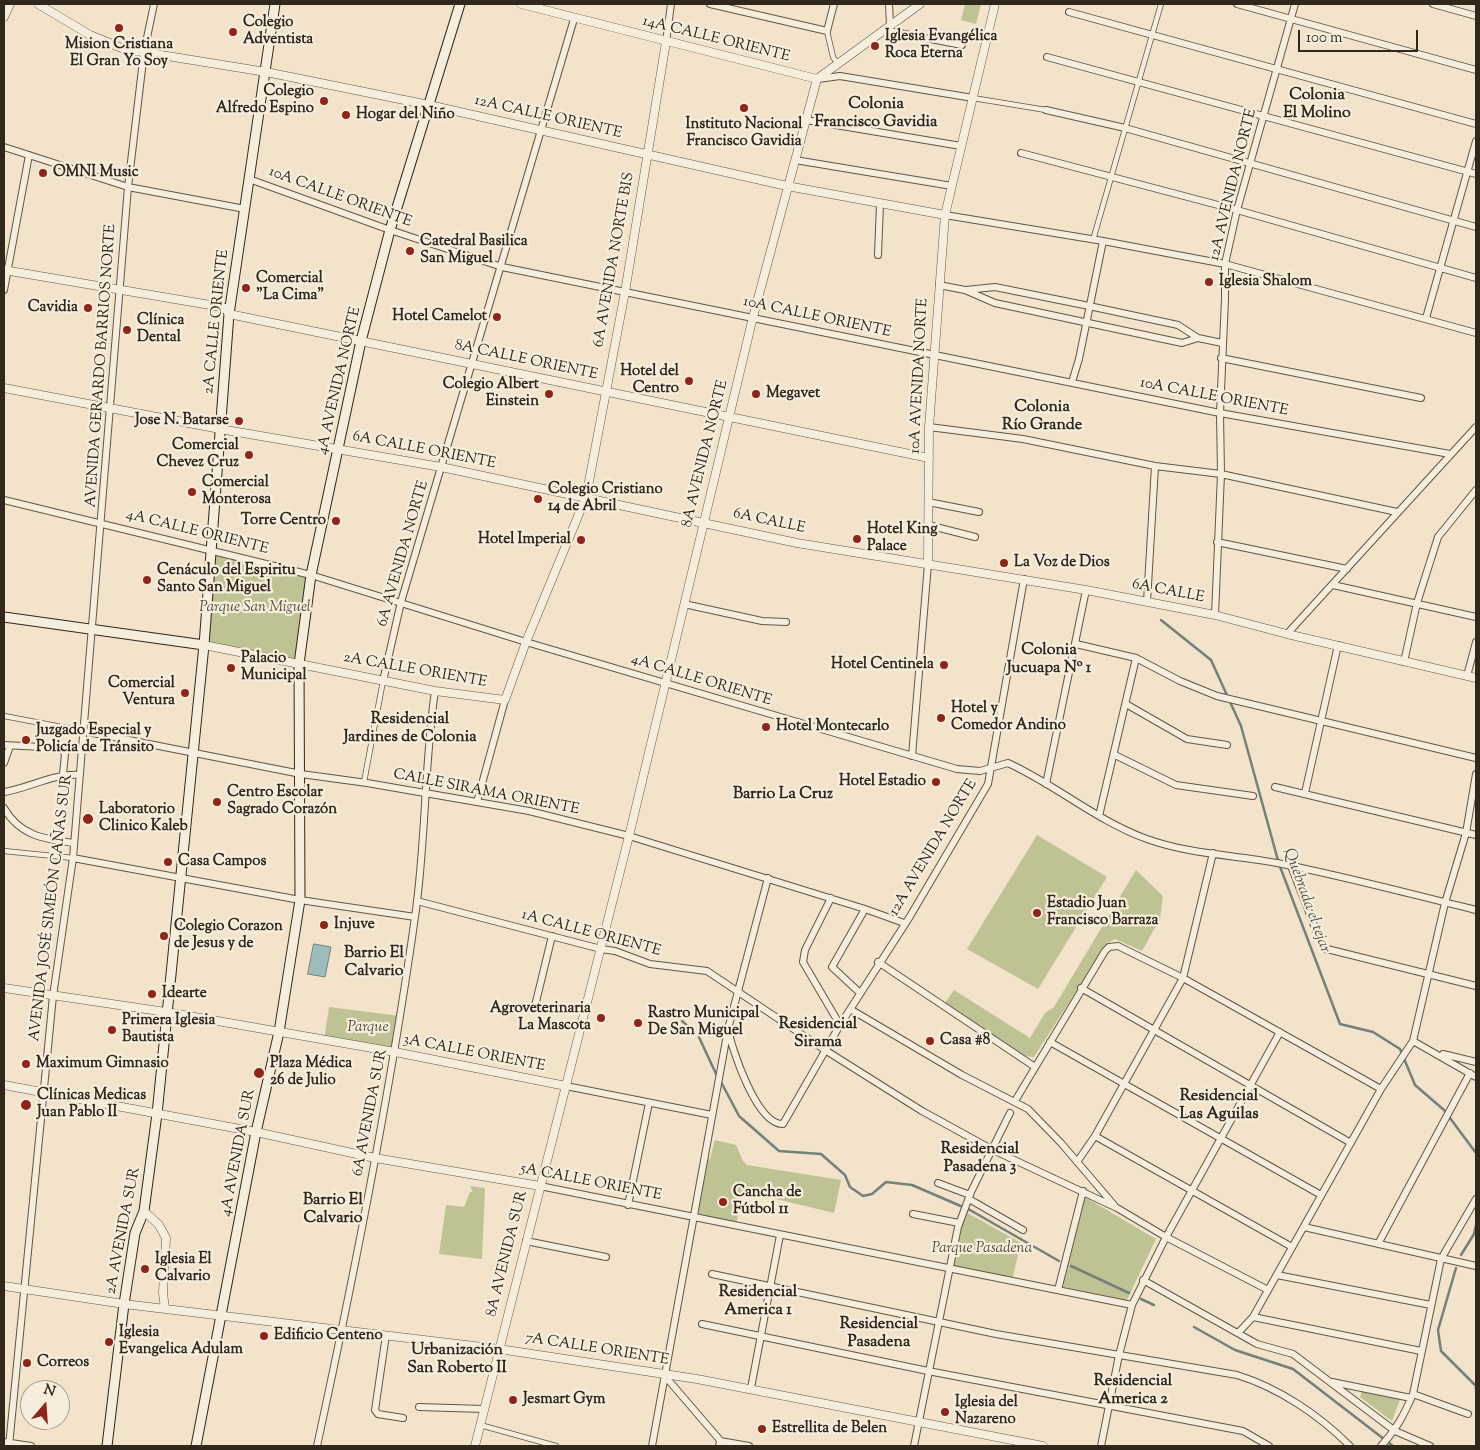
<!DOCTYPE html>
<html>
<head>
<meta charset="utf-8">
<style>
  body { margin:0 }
  #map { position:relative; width:1480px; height:1450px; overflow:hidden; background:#f2e3ca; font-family:"Sorts Mill Goudy",serif }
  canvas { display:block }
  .frame { position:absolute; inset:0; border:5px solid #31271a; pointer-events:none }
  .north { position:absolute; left:20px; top:1380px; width:50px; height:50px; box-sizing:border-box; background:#f7eddd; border:1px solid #a89e8f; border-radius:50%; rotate:18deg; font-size:14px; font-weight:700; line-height:20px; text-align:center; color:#31271a }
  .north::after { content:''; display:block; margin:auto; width:18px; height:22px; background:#8f2418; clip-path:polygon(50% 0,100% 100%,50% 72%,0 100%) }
  .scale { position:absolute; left:1298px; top:30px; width:120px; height:22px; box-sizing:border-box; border:2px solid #31271a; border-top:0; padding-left:6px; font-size:15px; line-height:18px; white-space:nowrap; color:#31271a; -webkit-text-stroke:4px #f7eddd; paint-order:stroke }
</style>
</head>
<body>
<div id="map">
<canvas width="1480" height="1450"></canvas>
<div class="frame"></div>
<div class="north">N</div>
<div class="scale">100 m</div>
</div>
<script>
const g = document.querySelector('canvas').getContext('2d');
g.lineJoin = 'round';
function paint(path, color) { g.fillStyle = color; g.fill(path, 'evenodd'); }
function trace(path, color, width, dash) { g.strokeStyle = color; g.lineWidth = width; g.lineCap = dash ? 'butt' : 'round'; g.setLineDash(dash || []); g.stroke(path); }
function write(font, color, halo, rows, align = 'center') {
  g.font = font + ' "Sorts Mill Goudy",serif'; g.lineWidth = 4.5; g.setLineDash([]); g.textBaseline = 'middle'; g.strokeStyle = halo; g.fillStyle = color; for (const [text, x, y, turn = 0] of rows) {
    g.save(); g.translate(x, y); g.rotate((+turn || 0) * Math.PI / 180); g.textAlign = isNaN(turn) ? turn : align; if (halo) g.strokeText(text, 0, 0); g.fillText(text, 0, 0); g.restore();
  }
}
const green = new Path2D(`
  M965 4H981L976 24 961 20Z
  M211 549 311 575 299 664 204 645Z
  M1037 835 1107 877 1038 989 967 949Z
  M1136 870 1163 896 1160 919 1142 951 1115 939 1107 943 1034 1057 1024 1056 945 1003 954 990 1030 1038 1045 1013 1054 1007Z
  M329 1007 400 1016 395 1049 324 1040Z
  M715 1140 736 1145 743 1161 747 1165 841 1180 834 1213 743 1191 736 1225 694 1217 705 1158 710 1159Z
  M470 1186 485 1188 482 1259 439 1254 446 1205 464 1207 470 1192H473Z
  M1085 1197 1156 1239 1127 1300 1063 1287Z
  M964 1211 1021 1243 1012 1280 949 1267Z
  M1362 1391 1401 1397 1392 1421 1360 1397Z`);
const water = new Path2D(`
  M314 944 331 947 325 977 308 974Z`);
const stream = new Path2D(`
  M1161 620 1211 660 1241 726 1279 864 1340 1024 1373 1032 1400 1049 1415 1085 1444 1110 1476 1153
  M682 1021 698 1035 717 1076
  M720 1080 739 1116 779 1151 821 1154 845 1175 850 1187 863 1196 872 1194 886 1182 912 1185 970 1210 1059 1261
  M1461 1255 1474 1234 1476 1225
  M1071 1266 1129 1293
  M1456 1268 1438 1330 1441 1351 1476 1386V1390
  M1141 1299 1154 1305
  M1194 1327 1235 1350 1293 1369 1393 1446`);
const pedestrian = new Path2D(`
  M827 31 833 57 838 64
  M973 98 1046 110
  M1093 240 1161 4
  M4 716 83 731
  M364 782 383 681
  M4 851 73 858
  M480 1425 556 1446`);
const minor = new Path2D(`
  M710 4 827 31 834 4
  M889 4 890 25
  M1237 4 1476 70
  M1433 4 1476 16
  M1069 12 1476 124
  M884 30 962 45
  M666 42 671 4
  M1047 57 1476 174
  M818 79 840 76 973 98
  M1046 110 1125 128 1476 227
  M806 120 961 146
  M4 147 128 187 245 209
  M1021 153 1237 210 1476 278
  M795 160 952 186
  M249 179 390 230 502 267 1220 413 1450 454
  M945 215 1103 241 1225 264 1476 333
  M878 255 880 204
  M939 285 965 290 995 303 1182 343 1198 338
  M4 290 29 155
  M966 290 995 287 1089 306 1178 325 1198 338 1222 343
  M1426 318 1476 141
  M1221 358 1421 398
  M1072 382 1079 359 1103 241
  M929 427 1023 439 1155 466 1221 474 1397 512
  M4 500 311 575 526 642 957 769 980 771 1008 763C1056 785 1097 821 1147 839 1188 854 1235 855 1277 863 1344 876 1410 894 1476 910
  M928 502 979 512
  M928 525 975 537
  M1217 542 1347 569
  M1333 585 1476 617
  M1147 602 1155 466
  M684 604 762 621 786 622
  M1215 615 1221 474 1220 413 1225 299V264L1237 210 1295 4
  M1287 634 1476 427
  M1076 644 1136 658 1180 681 1217 696 1476 758
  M1404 662 1417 603 1438 537 1476 490
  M1467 676 1476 642
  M383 681 401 602 574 19
  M1126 704 1187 739 1227 745
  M83 731 301 774 367 783 529 811 629 836 865 909 904 923
  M4 745 61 748 65 754 63 774
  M1115 755 1176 785 1253 796
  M912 756 928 564
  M4 763 10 746
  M1046 784 1086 590
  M1275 787 1476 835
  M4 792C30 788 53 773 80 775
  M1305 793 1338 645
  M477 802 505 700
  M4 808C20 836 44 839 74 843
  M1099 816 1136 658
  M73 858 300 900 415 917
  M1291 866 1323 948 1476 986
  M831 898 805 950 803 962 840 1025
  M417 901 601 949 615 951 650 964 707 971 825 1050 922 1111 993 1150 1117 1208 1166 1237 1268 1290
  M878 962 1035 1067
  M1081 988 1351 1143
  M860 993 832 967 865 909
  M850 1009 962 1075 1028 1109 1061 1143 1114 1205
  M534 1010 552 936
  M728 1029C732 1050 757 1125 783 1124L840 1025 909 918 988 784 1024 579
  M1413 1041 1476 1077
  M1050 1042 1321 1195
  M1443 1054 1476 1062
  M566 1086 712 1115
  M1015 1101 1105 951 1109 947 1118 946 1183 978 1381 1089
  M1095 1136 1292 1247
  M1077 1162 1095 1136 1183 978 1213 853
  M938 1183 970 1195
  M540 1186 1132 1305
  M969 1199 1023 1230
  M628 1205 649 1103
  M913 1214 959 1223
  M1304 1227 1476 1266
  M526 1241 606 1257
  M1378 1244 1470 1073
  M712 1274 996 1334 1237 1375C1279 1388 1319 1415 1350 1446
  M1277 1275 1431 1305
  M1143 1280 1257 1344 1293 1354 1395 1431 1430 1446
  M1058 1290 1083 1191
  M1253 1317 1421 1351
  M702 1324 928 1371 1243 1431 1269 1446
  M1238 1333 1253 1317 1381 1089 1413 1041 1445 903 1466 833 1476 774
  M386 1335 375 1410 378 1414 403 1418
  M664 1375 725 1446
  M1332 1382 1411 1398
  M751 1388 780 1235
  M1413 1394 1468 1414
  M419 1407 484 1409
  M4 1442 31 1446
  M9 1446 53 996 73 858 128 187 144 52 154 4
  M317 1446C355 1271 390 1095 415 917 426 842 424 766 435 691
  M652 1446 728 1029 768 878
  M719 1446 720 1441 749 1446
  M914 1446 958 1227 971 1192 1010 1113
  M1101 1446 1119 1355 1132 1305 1166 1237 1280 1032
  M1381 1446C1396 1430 1404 1415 1413 1394L1441 1259 1476 1199`);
const tertiary = new Path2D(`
  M38 4 90 35 124 49 266 72 429 105 787 186 945 215
  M521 4 817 79
  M4 17 10 4
  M817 79 920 4
  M4 270 216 306 225 308 229 314 929 458
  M4 388 220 429 441 467 797 543 1086 590 1215 615 1287 634 1476 678
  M928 564 929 427 945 215 995 4
  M204 645 435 691 505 700 526 642 586 497 625 292 666 42
  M4 988 166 1012 395 1052 566 1086
  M4 1085 256 1132 375 1158 540 1186
  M144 1211 159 1225 166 1238 163 1293 165 1309
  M4 1286 124 1304 499 1349 697 1379 1043 1446
  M475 1446 629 836 753 317 817 79`);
const secondary = new Path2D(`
  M4 617 204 645
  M107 1446 124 1304 135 1233 144 1211 157 1114 204 645 229 314 275 4
  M196 1446 256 1132 279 1032 300 900 299 664 311 575 361 341 390 230 460 4`);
const markers = [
  [119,28,5,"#8f2418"],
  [233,32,5,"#8f2418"],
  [875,46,5,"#8f2418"],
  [324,101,5,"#8f2418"],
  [744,108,5,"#8f2418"],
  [346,115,5,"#8f2418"],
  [43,173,5,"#8f2418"],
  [410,251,5,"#8f2418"],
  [1209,282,5,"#8f2418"],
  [246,288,5,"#8f2418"],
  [88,308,5,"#8f2418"],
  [497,317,5,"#8f2418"],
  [127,330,5,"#8f2418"],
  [689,381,5,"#8f2418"],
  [549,394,5,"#8f2418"],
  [756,394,5,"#8f2418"],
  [239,421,5,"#8f2418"],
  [249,455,5,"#8f2418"],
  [192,492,5,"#8f2418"],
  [538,499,5,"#8f2418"],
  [336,521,5,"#8f2418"],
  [857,539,5,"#8f2418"],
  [581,540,5,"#8f2418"],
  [1004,563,5,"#8f2418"],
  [147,580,5,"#8f2418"],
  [944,665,5,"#8f2418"],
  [231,668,5,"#8f2418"],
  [185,693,5,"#8f2418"],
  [941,718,5,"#8f2418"],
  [766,727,5,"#8f2418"],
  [26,740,5,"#8f2418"],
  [936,782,5,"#8f2418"],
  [217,802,5,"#8f2418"],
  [88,819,6,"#8f2418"],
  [168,862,5,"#8f2418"],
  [1037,913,5,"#8f2418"],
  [324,925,5,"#8f2418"],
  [164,936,5,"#8f2418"],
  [152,994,5,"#8f2418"],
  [601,1018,5,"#8f2418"],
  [638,1023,5,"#8f2418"],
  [112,1030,5,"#8f2418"],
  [930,1041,5,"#8f2418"],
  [26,1064,5,"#8f2418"],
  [259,1073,6,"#8f2418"],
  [26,1105,6,"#8f2418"],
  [723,1202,5,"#8f2418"],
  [145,1269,5,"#8f2418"],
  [264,1336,5,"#8f2418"],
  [109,1342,5,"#8f2418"],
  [27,1363,5,"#8f2418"],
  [513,1400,5,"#8f2418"],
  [945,1412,5,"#8f2418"],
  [762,1429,5,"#8f2418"]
];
const poiNames = [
  ["Colegio",243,23],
  ["Adventista",243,40],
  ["Iglesia Evangélica",885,37],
  ["Roca Eterna",885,54],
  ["Mision Cristiana",119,45,"center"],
  ["El Gran Yo Soy",119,62,"center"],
  ["Colegio",314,92,"right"],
  ["Alfredo Espino",314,109,"right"],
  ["Hogar del Niño",356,115],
  ["Instituto Nacional",744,125,"center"],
  ["Francisco Gavidia",744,142,"center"],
  ["OMNI Music",53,173],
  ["Catedral Basilica",420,242],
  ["San Miguel",420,259],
  ["Comercial",256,279],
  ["\"La Cima\"",256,296],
  ["Iglesia Shalom",1219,282],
  ["Cavidia",78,308,"right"],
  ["Hotel Camelot",487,317,"right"],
  ["Clínica",137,321],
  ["Dental",137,338],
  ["Hotel del",679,372,"right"],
  ["Centro",679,389,"right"],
  ["Colegio Albert",539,385,"right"],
  ["Einstein",539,402,"right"],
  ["Megavet",766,394],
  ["Jose N. Batarse",229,421,"right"],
  ["Comercial",239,446,"right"],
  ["Chevez Cruz",239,463,"right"],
  ["Comercial",202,483],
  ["Monterosa",202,500],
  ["Colegio Cristiano",548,490],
  ["14 de Abril",548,507],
  ["Torre Centro",326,521,"right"],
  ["Hotel King",867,530],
  ["Palace",867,547],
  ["Hotel Imperial",571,540,"right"],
  ["La Voz de Dios",1014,563],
  ["Cenáculo del Espiritu",157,571],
  ["Santo San Miguel",157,588],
  ["Palacio",241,659],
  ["Municipal",241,676],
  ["Hotel Centinela",934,665,"right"],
  ["Comercial",175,684,"right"],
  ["Ventura",175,701,"right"],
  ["Hotel y",951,709],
  ["Comedor Andino",951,726],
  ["Hotel Montecarlo",776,727],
  ["Juzgado Especial y",36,731],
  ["Policía de Tránsito",36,748],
  ["Hotel Estadio",926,782,"right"],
  ["Centro Escolar",227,793],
  ["Sagrado Corazón",227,810],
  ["Laboratorio",99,810],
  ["Clinico Kaleb",99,827],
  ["Casa Campos",178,862],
  ["Estadio Juan",1047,904],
  ["Francisco Barraza",1047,921],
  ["Injuve",334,925],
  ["Colegio Corazon",174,927],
  ["de Jesus y de",174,944],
  ["Idearte",162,994],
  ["Agroveterinaria",591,1009,"right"],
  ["La Mascota",591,1026,"right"],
  ["Rastro Municipal",648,1014],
  ["De San Miguel",648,1031],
  ["Primera Iglesia",122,1021],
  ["Bautista",122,1038],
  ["Casa #8",940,1041],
  ["Maximum Gimnasio",36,1064],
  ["Plaza Médica",270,1064],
  ["26 de Julio",270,1081],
  ["Clínicas Medicas",37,1096],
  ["Juan Pablo II",37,1113],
  ["Cancha de",733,1193],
  ["Fútbol 11",733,1210],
  ["Iglesia El",155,1260],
  ["Calvario",155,1277],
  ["Iglesia",119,1333],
  ["Evangelica Adulam",119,1350],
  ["Edificio Centeno",274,1336],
  ["Correos",37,1363],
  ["Jesmart Gym",523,1400],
  ["Iglesia del",955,1403],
  ["Nazareno",955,1420],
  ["Estrellita de Belen",772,1429]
];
const streetNames = [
  ["14A CALLE ORIENTE",716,40,14],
  ["12A CALLE ORIENTE",548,118,13],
  ["12A AVENIDA NORTE",1234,185,-76],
  ["10A CALLE ORIENTE",340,198,20],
  ["6A AVENIDA NORTE BIS",615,260,-80],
  ["10A CALLE ORIENTE",817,318,12],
  ["2A CALLE ORIENTE",217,322,-84],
  ["8A CALLE ORIENTE",526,361,12],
  ["AVENIDA GERARDO BARRIOS NORTE",102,366,-86],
  ["10A AVENIDA NORTE",920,376,-87],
  ["4A AVENIDA NORTE",340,381,-77],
  ["10A CALLE ORIENTE",1214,398,11],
  ["6A CALLE ORIENTE",424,451,11],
  ["8A AVENIDA NORTE",706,454,-76],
  ["6A CALLE",769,522,12],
  ["4A CALLE ORIENTE",197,533,14],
  ["6A AVENIDA NORTE",404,554,-74],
  ["6A CALLE",1168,592,11],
  ["2A CALLE ORIENTE",415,671,10],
  ["4A CALLE ORIENTE",701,681,17],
  ["CALLE SIRAMA ORIENTE",486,793,11],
  ["12A AVENIDA NORTE",934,848,-59],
  ["AVENIDA JOSÉ SIMEÓN CAÑAS SUR",52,908,-83],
  ["1A CALLE ORIENTE",591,934,15],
  ["3A CALLE ORIENTE",474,1054,11],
  ["6A AVENIDA SUR",371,1113,-79],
  ["4A AVENIDA SUR",239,1153,-79],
  ["5A CALLE ORIENTE",591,1183,11],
  ["2A AVENIDA SUR",124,1231,-79],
  ["8A AVENIDA SUR",508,1254,-76],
  ["7A CALLE ORIENTE",597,1350,9]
];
const parkNames = [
  ["Parque San Miguel",255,608],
  ["Parque",368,1028],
  ["Parque Pasadena",982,1249]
];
const neighbourhoodNames = [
  ["Colonia",1317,96],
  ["El Molino",1317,114],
  ["Colonia",876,105],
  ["Francisco Gavidia",876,123],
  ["Colonia",1042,408],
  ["Río Grande",1042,426],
  ["Colonia",1049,651],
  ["Jucuapa Nº 1",1049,669],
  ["Residencial",410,720],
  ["Jardines de Colonia",410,738],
  ["Barrio La Cruz",783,795],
  ["Barrio El",374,954],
  ["Calvario",374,972],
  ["Residencial",818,1025],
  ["Sirama",818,1043],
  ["Residencial",1219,1097],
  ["Las Aguilas",1219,1115],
  ["Residencial",980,1150],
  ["Pasadena 3",980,1168],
  ["Barrio El",333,1201],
  ["Calvario",333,1219],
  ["Residencial",758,1293],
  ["America 1",758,1311],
  ["Residencial",879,1325],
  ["Pasadena",879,1343],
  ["Urbanización",457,1351],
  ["San Roberto II",457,1369],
  ["Residencial",1133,1382],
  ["America 2",1133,1400]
];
const waterNames = [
  ["Quebrada el tejar",1306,901,70]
];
paint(green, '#bfc394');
paint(water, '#9dbdbd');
trace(water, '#72817c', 1);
trace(stream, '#72817c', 2.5);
trace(pedestrian, '#615646', 6);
trace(minor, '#615646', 8);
trace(tertiary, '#615646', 9);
trace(secondary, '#31271a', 11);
trace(pedestrian, '#f7eddd', 4.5);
trace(minor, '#f7eddd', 6);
trace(tertiary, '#f7eddd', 8);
trace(secondary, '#f7eddd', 9);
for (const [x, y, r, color] of markers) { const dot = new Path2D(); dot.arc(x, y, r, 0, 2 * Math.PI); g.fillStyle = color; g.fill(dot); trace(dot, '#f7eddd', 2); }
write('bold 15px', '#31271a', '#f7eddd', poiNames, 'left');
write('15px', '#31271a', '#f7eddd', streetNames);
write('italic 15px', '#544e38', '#f7eddd', parkNames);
write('bold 16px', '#31271a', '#f7eddd', neighbourhoodNames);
write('italic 16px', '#51544b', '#f7eddd', waterNames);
</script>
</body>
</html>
